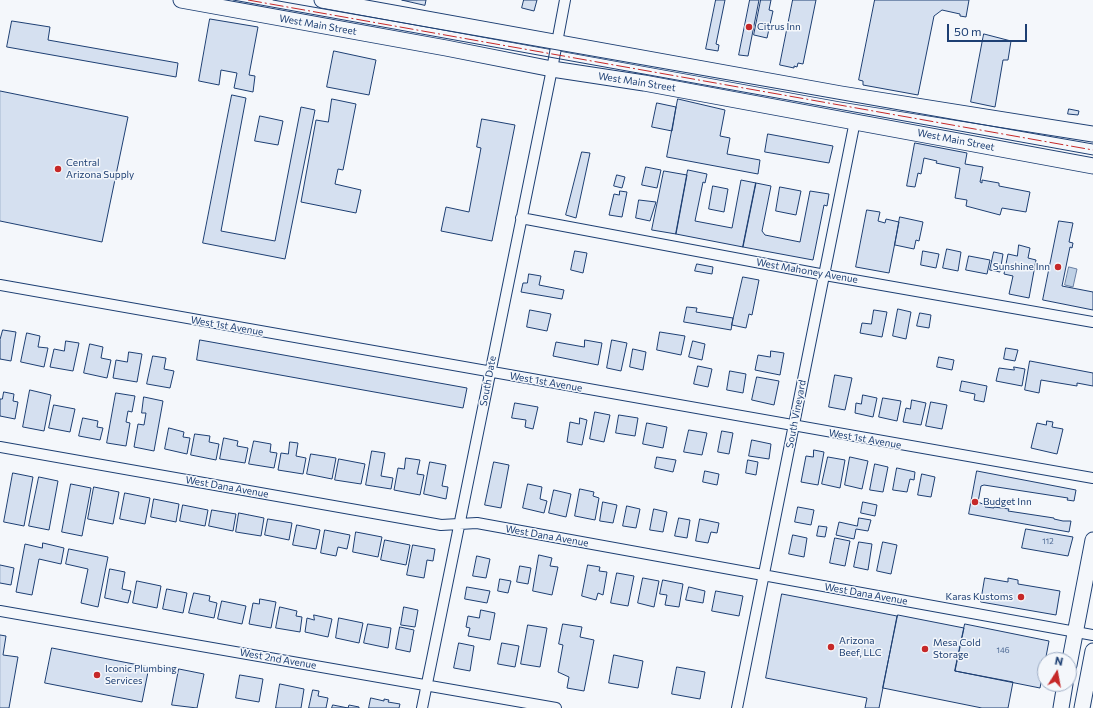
<!DOCTYPE html>
<html>
<head>
<meta charset="utf-8">
<style>
  body { margin:0 }
  #map { position:relative; width:1093px; height:708px; overflow:hidden; background:#f4f7fb; font-family:Commissioner,sans-serif }
  canvas { display:block }
  .north { position:absolute; left:1037px; top:652px; width:40px; height:40px; box-sizing:border-box; background:#f4f7fb; border:1px solid #9eadc5; border-radius:50%; rotate:11deg; font-size:11px; font-weight:700; line-height:16px; text-align:center; color:#1d3f73 }
  .north::after { content:''; display:block; margin:auto; width:14px; height:18px; background:#c62828; clip-path:polygon(50% 0,100% 100%,50% 72%,0 100%) }
  .scale { position:absolute; left:947px; top:24px; width:80px; height:18px; box-sizing:border-box; border:2px solid #1d3f73; border-top:0; padding-left:5px; font-size:12px; line-height:14px; white-space:nowrap; color:#1d3f73; -webkit-text-stroke:3px #f4f7fb; paint-order:stroke }
</style>
</head>
<body>
<div id="map">
<canvas width="1093" height="708"></canvas>
<div class="north">N</div>
<div class="scale">50 m</div>
</div>
<script>
const g = document.querySelector('canvas').getContext('2d');
g.lineJoin = 'round';
function paint(path, color) { g.fillStyle = color; g.fill(path, 'evenodd'); }
function trace(path, color, width, dash) { g.strokeStyle = color; g.lineWidth = width; g.lineCap = dash ? 'butt' : 'round'; g.setLineDash(dash || []); g.stroke(path); }
function write(font, color, halo, rows, align = 'center') {
  g.font = font + ' Commissioner,sans-serif'; g.lineWidth = 3; g.setLineDash([]); g.textBaseline = 'middle'; g.strokeStyle = halo; g.fillStyle = color; for (const [text, x, y, turn = 0] of rows) {
    g.save(); g.translate(x, y); g.rotate((+turn || 0) * Math.PI / 180); g.textAlign = isNaN(turn) ? turn : align; if (halo) g.strokeText(text, 0, 0); g.fillText(text, 0, 0); g.restore();
  }
}
const water = new Path2D(`
  M1069 267 1077 269 1073 287 1065 285Z`);
const building = new Path2D(`
  M402 0H426L425 5Z
  M524 0H537L534 11 522 8Z
  M716 0H725L716 44 719 45 718 51 706 49Z
  M750 0H759L748 56 739 55Z
  M761 0H771L769 10 773 11 767 38 754 35Z
  M793 0H816L803 64 798 63 797 67 794 66V68L780 65Z
  M875 0H969L966 17 960 16V14L942 10 934 16 918 95 863 85V81L859 80Z
  M210 19 258 27 249 75 255 76 253 92 234 88 237 73 221 70 219 85 199 81Z
  M12 21 50 27 48 40 178 63 176 77 7 47Z
  M984 34 1011 41 1008 60H1003L995 107 971 102Z
  M334 51 376 60 369 95 327 87Z
  M0 91 128 117 102 242 0 221Z
  M232 95 246 98 221 231 275 241 301 107 315 110 285 259 203 243Z
  M332 99 356 104 343 170 338 169 335 184 361 190 356 213 301 202 316 120 328 122Z
  M678 99 725 110 720 136 730 138 727 154 760 160 758 174 667 157Z
  M657 103 676 107 672 131 652 127Z
  M1069 109 1079 111 1078 115 1068 114Z
  M260 116 283 121 278 145 255 141Z
  M482 119 515 125 492 241 441 231 446 207 469 212 481 148 477 147Z
  M768 134 833 146 829 163 765 152Z
  M915 143 967 153 965 164 983 167 980 182 982 183V180L999 183V186L1030 192 1026 212 1002 208 1000 215 966 206 967 200 955 198 960 168 936 163 937 161 924 158 921 174 918 173 915 187 907 186Z
  M582 152 590 153 576 218 566 215Z
  M646 167 661 170 657 188 642 185Z
  M688 170 707 174 705 183 703 182 695 221 732 228 741 180 756 183 743 247 676 234Z
  M664 171 687 175 676 234 652 230Z
  M617 175 625 177 622 188 614 186Z
  M756 183 771 186 762 231 765 235 800 242 810 191 829 194 827 206 824 205 813 260 743 247Z
  M713 186 728 189 724 212 709 209Z
  M780 187 801 191 796 215 776 211Z
  M620 191 627 192 622 217 609 215 614 194 619 195Z
  M639 200 656 202 650 221 636 218Z
  M867 210 880 212 878 221 885 223 886 219 899 222 889 273 856 267Z
  M900 217 923 222 919 241 916 240 914 249 895 245Z
  M1059 221 1073 223 1069 242 1073 243 1072 248 1070 247 1062 286 1093 292V310L1043 300Z
  M1019 245 1030 248 1028 258 1036 260 1029 298 1009 294 1013 276 1004 274 1008 254 1017 256Z
  M947 249 961 252 958 271 943 268Z
  M575 251 587 253 583 273 571 270Z
  M923 251 939 254 936 268 921 265Z
  M994 252 1003 254 1000 272 990 270Z
  M969 256 990 260 987 274 966 270Z
  M697 264 713 267 712 274 695 271Z
  M529 274 541 276 539 285 564 290 562 299 521 292 523 283H527Z
  M743 277 759 280 752 315 749 314 746 328 732 325Z
  M687 307 697 308 696 312 733 318 731 330 684 322Z
  M898 309 911 312 906 339 893 336Z
  M530 310 551 314 547 331 527 327Z
  M874 310 887 312 882 337 860 333 862 323 871 324Z
  M920 313 931 315 929 328 917 326Z
  M3 330 16 332 11 361 0 359V340Z
  M660 332 685 336 681 355 657 350Z
  M27 333 40 336 38 347 48 348 44 367 21 362Z
  M200 340 467 388 463 408 197 360Z
  M585 340 602 343 598 365 553 356 556 342 584 347Z
  M612 340 627 343 621 371 607 368Z
  M66 341 79 343 73 371 50 367 54 349 64 351Z
  M693 341 705 344 702 360 689 357Z
  M90 344 103 347 101 358 111 360 107 378 84 373Z
  M1006 348 1018 350 1015 361 1004 359Z
  M633 349 646 352 643 370 630 367Z
  M771 351 784 353 780 375 755 370 758 355 770 357Z
  M129 352 142 354 137 382 113 378 116 360 127 362Z
  M153 356 166 358 164 369 174 371 170 388 147 384Z
  M939 357 954 360 952 370 937 367Z
  M1030 361 1093 373V386L1077 383V386L1041 380 1039 393 1025 390Z
  M698 366 712 369 708 387 694 384Z
  M1014 367 1025 369 1022 386 996 381 999 368 1014 370Z
  M730 371 746 374 743 393 727 390Z
  M835 375 852 378 845 410 829 407Z
  M757 377 779 381 774 405 752 400Z
  M962 381 987 386 984 402 974 400 975 394 960 391Z
  M30 390 51 395 44 431 23 427Z
  M4 392 14 394 13 401 18 402 15 419 0 416V399H2Z
  M116 393 135 396 132 412 128 411 126 422 130 423 126 446 107 443Z
  M863 395 877 398 873 417 855 413 856 403 861 404Z
  M144 397 163 401 154 451 134 447 138 424 144 425 146 413H142Z
  M883 398 901 401 897 421 879 417Z
  M912 400 926 403 921 425 903 422 906 408 910 409Z
  M931 402 947 405 942 429 926 426Z
  M515 403 538 407 533 429 525 427 526 420 512 418Z
  M54 405 75 409 70 432 49 428Z
  M595 412 610 415 604 442 590 439Z
  M619 415 638 418 635 436 616 433Z
  M83 418 98 421 97 427 103 428 100 440 79 436Z
  M580 418 587 420 582 445 567 442 570 422 579 424Z
  M1047 421 1053 422 1052 427 1063 429 1057 454 1031 448 1037 423 1046 425Z
  M647 423 667 427 663 448 643 444Z
  M169 428 184 432 183 437 190 438 187 454 165 449Z
  M689 430 707 433 702 455 684 452Z
  M722 431 733 433 729 454 718 452Z
  M195 434 210 436 209 442 219 444 216 460 191 455Z
  M224 438 238 441 237 446 248 448 245 463 220 459Z
  M752 440 771 444 769 459 749 456Z
  M254 441 271 444 270 452 277 453 274 468 249 464Z
  M290 442 298 443 296 456 306 458 303 474 278 470 281 453 288 454Z
  M814 450 824 452 818 485 801 482 806 456 813 457Z
  M372 451 385 453 381 476 393 478 391 489 366 485Z
  M311 454 336 458 332 479 307 474Z
  M657 457 676 460 673 472 655 468Z
  M828 457 845 460 840 488 822 484Z
  M850 457 868 461 862 489 845 485Z
  M406 458 420 460 417 474 424 475 420 495 394 490 398 468 404 469Z
  M339 459 365 464 361 484 335 480Z
  M748 460 758 462 756 475 746 473Z
  M430 462 446 465 442 486 448 487 446 499 424 494Z
  M494 462 509 465 501 508 485 505Z
  M875 464 888 467 883 492 870 490Z
  M897 468 915 472 914 480 910 479 907 492 893 490Z
  M705 471 719 474 717 485 703 482Z
  M977 471 1076 490 1074 501 1067 500 1068 498 984 485 981 486 978 502 985 505V507L994 508V507L1009 509 1008 511 1054 518V519L1063 521H1071L1069 532 969 514Z
  M13 473 33 477 24 526 4 522Z
  M922 474 935 477 931 497 918 495Z
  M39 477 58 481 49 530 29 526Z
  M71 484 91 488 82 536 62 532Z
  M528 484 542 487 540 499 547 501 544 513 523 508Z
  M94 487 119 492 113 524 88 519Z
  M580 489 594 492 593 496 599 498 595 520 575 516Z
  M554 490 571 494 566 517 549 513Z
  M125 493 150 498 145 524 120 519Z
  M154 499 179 504 176 522 151 517Z
  M603 502 617 505 613 523 600 521Z
  M863 502 877 505 875 516 861 513Z
  M183 505 208 510 205 526 180 521Z
  M627 506 640 509 636 528 623 526Z
  M798 507 814 510 811 525 795 522Z
  M654 509 667 512 663 532 650 530Z
  M212 510 236 514 233 531 209 526Z
  M239 513 264 518 261 536 236 532Z
  M679 518 690 520 687 538 675 536Z
  M859 518 871 520 868 531 856 529 854 539 836 535 839 522 857 526Z
  M268 519 292 523 289 540 265 535Z
  M700 519 719 523 717 533 711 532 708 543 696 541Z
  M297 525 320 530 316 549 293 545Z
  M819 526 827 527 825 537 817 536Z
  M1026 529 1073 537 1068 556 1022 548Z
  M325 530 350 535 347 549 338 547 336 556 321 553Z
  M356 532 382 537 378 557 353 552Z
  M793 535 807 538 804 557 789 554Z
  M835 538 850 541 845 566 830 563Z
  M385 540 410 545 406 565 381 560Z
  M859 542 872 544 868 570 854 567Z
  M883 542 897 545 891 574 877 571Z
  M43 543 64 548 61 564 39 559 32 595 16 592 25 544 42 548Z
  M413 545 435 549 433 561 427 560 424 578 407 575Z
  M69 549 108 557 98 607 81 603 88 569 66 564Z
  M539 555 552 558 550 566 558 567 552 595 533 591Z
  M477 556 490 559 486 578 473 576Z
  M0 565 14 568 11 585 0 583Z
  M588 565 600 567 599 571 607 572 603 595 598 593 596 600 582 596Z
  M520 566 531 568 528 584 517 582Z
  M110 569 125 572 122 589 131 591 128 603 105 598Z
  M617 573 634 576 628 606 611 603Z
  M643 578 659 581 654 607 638 603Z
  M985 578 1008 582V578L1018 580V584L1060 591 1056 615 981 602Z
  M500 579 511 581 508 593 498 591Z
  M663 580 683 584 679 607 665 605 667 595 660 594Z
  M137 581 161 586 157 608 133 603Z
  M467 587 490 591 487 603 465 599Z
  M689 587 705 591 703 603 686 600Z
  M167 589 187 593 183 613 163 609Z
  M716 591 743 596 739 616 712 611Z
  M194 593 210 596 209 601 217 603 214 618 189 613Z
  M782 594 897 616 879 708H865L867 698 766 678Z
  M260 599 276 602 271 628 249 624 253 603 259 604Z
  M222 601 246 606 242 624 218 619Z
  M280 607 297 611 296 616 302 617 300 632 276 628Z
  M404 607 418 610 415 627 401 625Z
  M481 610 495 613 490 640 468 636 470 628 466 627 468 616 479 618Z
  M314 615 332 619 328 637 305 632 307 618 314 620Z
  M898 615 964 628 955 671 1013 682 1008 708H982L883 688Z
  M339 618 363 623 359 643 336 638Z
  M368 624 391 628 388 648 364 643Z
  M563 624 582 627 580 637 594 640 584 691 567 688 569 677 558 672 563 645 559 644Z
  M965 624 1049 641 1040 688 955 671Z
  M528 625 547 628 540 667 521 664Z
  M400 627 414 630 410 652 396 649Z
  M0 635 6 636 3 655 18 657 9 708H0Z
  M459 643 474 646 470 671 454 668Z
  M502 643 519 646 515 667 498 664Z
  M52 648 149 667 142 702 45 683Z
  M614 655 643 661 638 688 609 683Z
  M677 667 705 672 700 699 672 694Z
  M179 669 204 674 197 708 172 705Z
  M240 675 263 679 259 702 236 698Z
  M280 684 304 689 301 708H276Z
  M313 690 319 691 318 696 328 698 326 708H309Z
  M371 698 384 701V699L389 700 388 702 400 704 399 708H369Z
  M333 705 348 708 349 705 359 707V708H332Z`);
const minor = new Path2D(`
  M521 218 825 275 1093 322
  M0 285 1093 478
  M0 447 441 525 477 523 1093 635
  M0 611 556 708
  M422 708 552 69 565 0
  M737 708 855 121`);
const primary = new Path2D(`
  M181 0 446 48 552 69 644 83 1093 166
  M322 0 841 94 1093 134
  M1069 665 1093 540
  M1061 708 1065 684
  M1082 708 1093 651`);
const tram = new Path2D(`
  M233 0 1093 155
  M273 0 1093 144`);
const power = new Path2D(`
  M248 0 1093 150`);
const markers = [
  [749,27,4,"#c62828"],
  [58,169,4,"#c62828"],
  [1058,267,4,"#c62828"],
  [975,502,4,"#c62828"],
  [1021,597,4,"#c62828"],
  [831,647,4,"#c62828"],
  [925,649,4,"#c62828"],
  [97,675,4,"#c62828"]
];
const numberNames = [
  ["112",1048,541],
  ["146",1003,650]
];
const streetNames = [
  ["West Main Street",318,25,10],
  ["West Main Street",637,82,9],
  ["West Main Street",956,140,11],
  ["West Mahoney Avenue",807,271,10],
  ["West 1st Avenue",227,326,10],
  ["South Date",488,381,-79],
  ["West 1st Avenue",546,382,10],
  ["South Vineyard",796,414,-79],
  ["West 1st Avenue",865,439,10],
  ["West Dana Avenue",227,487,10],
  ["West Dana Avenue",547,536,10],
  ["West Dana Avenue",866,594,10],
  ["West 2nd Avenue",278,659,10]
];
const poiNames = [
  ["Citrus Inn",757,27],
  ["Central",66,163],
  ["Arizona Supply",66,175],
  ["Sunshine Inn",1050,267,"right"],
  ["Budget Inn",983,502],
  ["Karas Kustoms",1013,597,"right"],
  ["Arizona",839,641],
  ["Beef, LLC",839,653],
  ["Mesa Cold",933,643],
  ["Storage",933,655],
  ["Iconic Plumbing",105,669],
  ["Services",105,681]
];
paint(water, '#bed0e5');
trace(water, '#687fa3', 1);
paint(building, '#d5e0f0');
trace(building, '#1d3f73', 1);
trace(minor, '#1d3f73', 12);
trace(primary, '#1d3f73', 17);
trace(minor, '#f4f7fb', 10);
trace(primary, '#f4f7fb', 15);
trace(tram, '#1d3f73', 1);
trace(power, '#c62828', 1, [14, 3, 2, 3]);
for (const [x, y, r, color] of markers) { const dot = new Path2D(); dot.arc(x, y, r, 0, 2 * Math.PI); g.fillStyle = color; g.fill(dot); trace(dot, '#f4f7fb', 1.5); }
write('8px', '#4b6792', null, numberNames);
write('10px', '#1d3f73', '#f4f7fb', streetNames);
write('10px', '#1d3f73', '#f4f7fb', poiNames, 'left');
</script>
</body>
</html>
